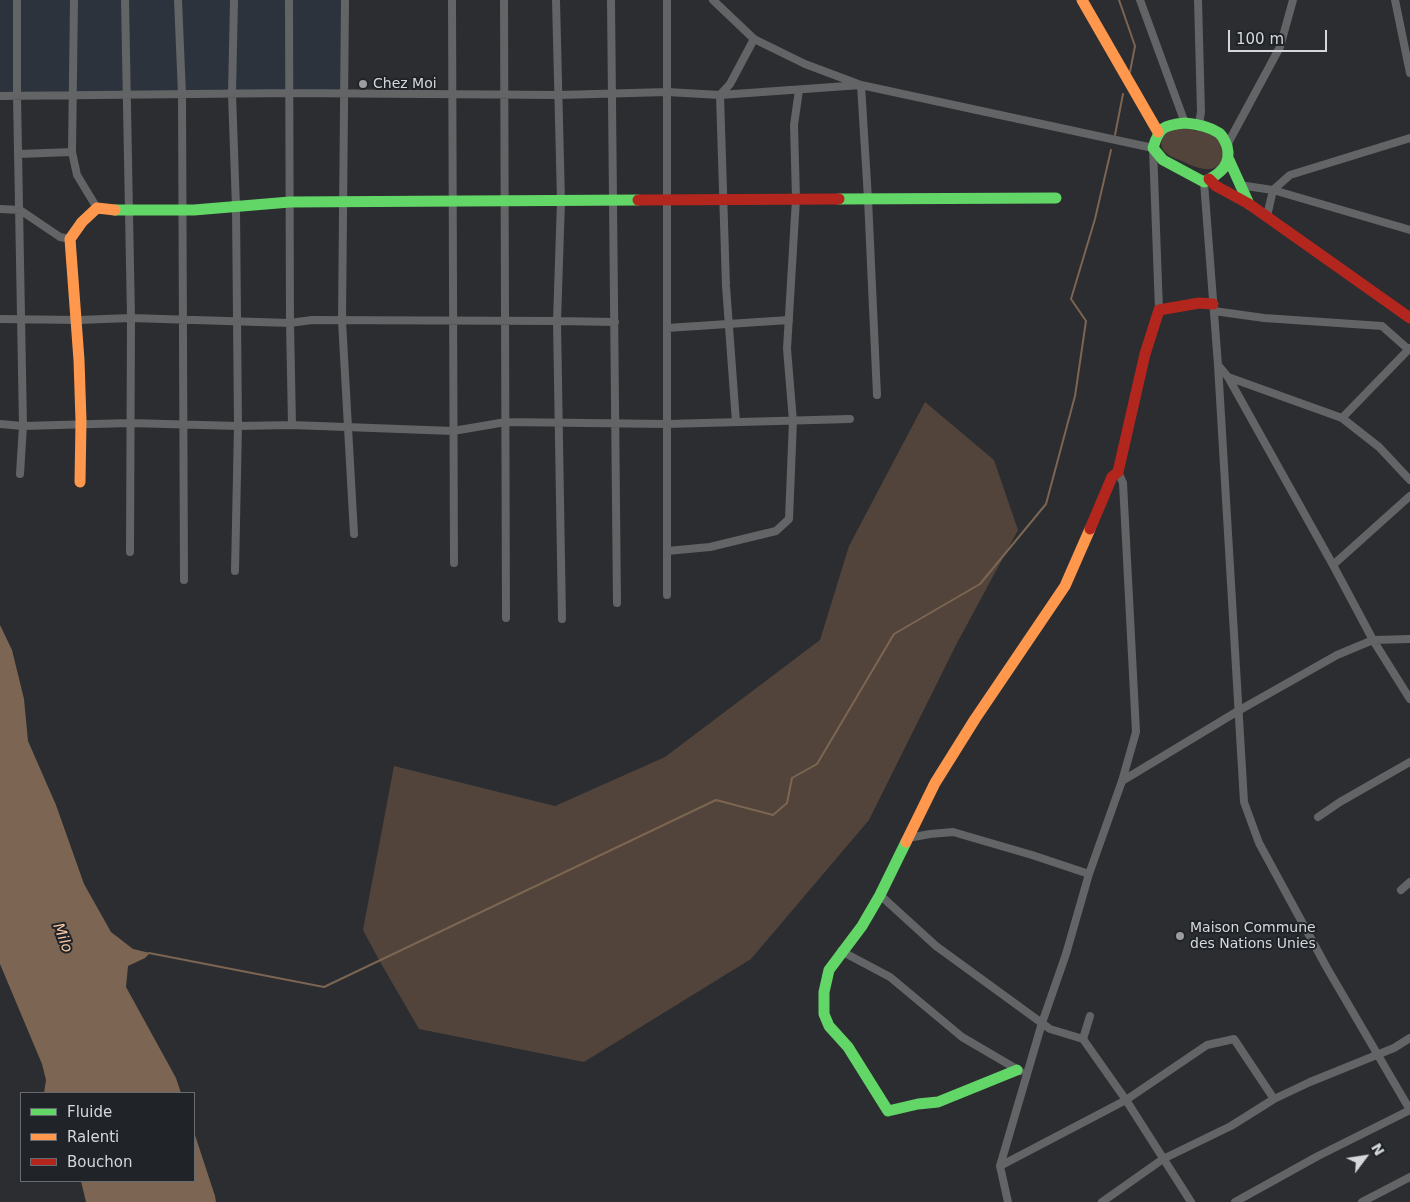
<!DOCTYPE html>
<html>
<head>
<meta charset="utf-8">
<style>
  body { margin:0 }
  #map { position:relative; width:1410px; height:1202px; overflow:hidden; background:#2b2d30; font-family:"DejaVu Sans",sans-serif }
  canvas { display:block }
  .legend { position:absolute; left:20px; top:1092px; width:175px; height:90px; box-sizing:border-box; background:#202328; border:1px solid #686b70; margin:0; padding:6px 9px; list-style:none; font-size:15px; color:#d5d8db }
  .legend li { display:flex; align-items:center; gap:10px; height:25px }
  .legend b { width:25px; border:1px solid #686b70 }
  .north { position:absolute; left:1340px; top:1132px; width:50px; height:50px; -webkit-text-stroke:4px #202328; paint-order:stroke; rotate:59deg; font-size:14px; font-weight:700; line-height:20px; text-align:center; color:#d5d8db }
  .north::after { content:''; display:block; margin:auto; width:18px; height:22px; background:#d5d8db; clip-path:polygon(50% 0,100% 100%,50% 72%,0 100%) }
  .scale { position:absolute; left:1228px; top:30px; width:99px; height:22px; box-sizing:border-box; border:2px solid #d5d8db; border-top:0; padding-left:6px; font-size:15px; line-height:18px; white-space:nowrap; color:#d5d8db; -webkit-text-stroke:4px #202328; paint-order:stroke }
</style>
</head>
<body>
<div id="map">
<canvas width="1410" height="1202"></canvas>
<ul class="legend">
<li><b style="height:6px;background:#63d668"></b>Fluide</li>
<li><b style="height:6px;background:#ff974d"></b>Ralenti</li>
<li><b style="height:6px;background:#b3261e"></b>Bouchon</li>
</ul>
<div class="north">N</div>
<div class="scale">100 m</div>
</div>
<script>
const g = document.querySelector('canvas').getContext('2d');
g.lineJoin = 'round';
function paint(path, color) { g.fillStyle = color; g.fill(path, 'evenodd'); }
function trace(path, color, width, dash) { g.strokeStyle = color; g.lineWidth = width; g.lineCap = dash ? 'butt' : 'round'; g.setLineDash(dash || []); g.stroke(path); }
function write(font, color, halo, rows, align = 'center') {
  g.font = font + ' "DejaVu Sans",sans-serif'; g.lineWidth = 4; g.setLineDash([]); g.textBaseline = 'middle'; g.strokeStyle = halo; g.fillStyle = color; for (const [text, x, y, turn = 0] of rows) {
    g.save(); g.translate(x, y); g.rotate((+turn || 0) * Math.PI / 180); g.textAlign = isNaN(turn) ? turn : align; if (halo) g.strokeText(text, 0, 0); g.fillText(text, 0, 0); g.restore();
  }
}
const built = new Path2D(`
  M0 0H344L343 93H0Z`);
const green = new Path2D(`
  M1176 127 1210 133 1222 141C1222 145 1225 152 1224 156 1218 177 1197 168 1184 162 1178 159 1169 157 1164 151 1157 141 1166 131 1176 127Z
  M925 402 994 460 1018 530 956 645 869 820 751 959 584 1062 419 1029 379 960 363 930 394 766 555 806 665 757 820 640 849 546Z`);
const water = new Path2D(`
  M0 625 12 650 24 699 28 741 56 805 84 884 111 932 133 949 150 953 145 958 128 966 126 987 176 1078 181 1093H44L46 1080 42 1064 0 964Z
  M194 1132 215 1196 216 1202H86L81 1181H194Z`);
const stream = new Path2D(`
  M1119 0 1135 46 1130 72
  M1115 135 1123 94
  M149 953 324 987 716 800 773 815 787 803 792 778 817 764 894 634 980 584 1046 504 1075 396 1086 321 1071 299 1095 219 1111 150`);
const street = new Path2D(`
  M17 0V96L23 426 20 474
  M74 0 72 152 77 175 97 208
  M125 0 131 318 130 552
  M178 0 182 94 184 580
  M234 0 232 94 236 207 238 426 235 571
  M289 0 290 323 292 425 453 431 506 422 667 424 850 419
  M345 0 342 321 354 534
  M452 0 454 563
  M504 0 506 618
  M556 0 561 201 557 321 562 619
  M611 0 617 603
  M667 0V595
  M713 0 754 39 805 64 861 85 1153 148 1159 310
  M1140 0 1185 123
  M1198 0 1201 112 1199 124
  M1395 0 1410 73
  M0 96 290 93 559 95 667 92 720 95 861 85 868 199 877 395
  M1227 145 1280 47 1293 0
  M18 154 72 152
  M1204 182 1218 365 1228 377 1333 565 1373 640 1410 699
  M1239 185 1273 190 1410 230
  M0 209 20 210 60 237 70 239
  M1267 216 1273 190 1290 175 1410 138
  M1214 311 1264 318 1382 326 1408 349
  M0 319 78 320 131 318 290 323 312 320 557 321 615 322
  M667 328 789 320
  M1218 365 1244 802 1259 843 1327 968 1410 1110
  M1228 377 1342 418 1379 447 1410 480
  M1342 418 1410 348
  M736 422 726 286 720 95 730 84 754 39
  M0 424 23 426 130 423 238 426 292 425
  M667 551 710 547 776 531 789 519 793 421 787 349 796 199 794 125 799 90
  M1333 565 1410 496
  M1122 781 1238 711 1337 655 1373 640 1410 639
  M1318 817 1340 802 1410 762
  M908 838 930 834 953 832 1032 855 1089 874
  M1401 890 1410 882
  M880 895 936 946 1050 1029 1083 1039 1126 1100 1191 1202
  M841 951 890 977 962 1037 1020 1071
  M1083 1039 1090 1016
  M1000 1166 1126 1100 1207 1045 1234 1039 1274 1099
  M1008 1202 1000 1166 1042 1023 1066 954 1089 874 1122 781 1136 732 1123 483 1118 472
  M1102 1202 1163 1159 1231 1126 1274 1099 1310 1082 1394 1048 1410 1038
  M1235 1202 1318 1156 1410 1110
  M1362 1202 1410 1177`);
const fast = new Path2D(`
  M1185 123C1196 124 1209 126 1219 133 1223 136 1225 141 1227 146 1232 165 1220 174 1204 182L1163 160 1153 148C1159 127 1164 125 1185 123Z
  M1229 160 1249 204
  M839 199 1056 198
  M115 210H194L290 202 638 200
  M906 842 880 895 862 926 829 970 824 992V1014L829 1026 848 1047 888 1111 918 1104 938 1102 1017 1070`);
const slow = new Path2D(`
  M1082 0 1158 132
  M80 482 81 421 79 360 70 239 82 222 97 208 115 210
  M906 842 935 783 975 719 1065 586 1090 529`);
const jam = new Path2D(`
  M1209 179 1216 186 1249 204 1410 318
  M638 200 839 199
  M1090 529 1112 477 1118 472 1145 354 1159 310 1199 303 1213 304`);
const markers = [
  [363,84,5,"#9a9c9f"],
  [1180,936,5,"#9a9c9f"]
];
const poiNames = [
  ["Chez Moi",373,84],
  ["Maison Commune",1190,928],
  ["des Nations Unies",1190,944]
];
const waterNames = [
  ["Milo",62,938,69]
];
paint(built, '#2c333c');
paint(green, '#52443a');
paint(water, '#7c6552');
trace(stream, '#7c6552', 2);
trace(street, '#626466', 8);
trace(fast, '#63d668', 11);
trace(slow, '#ff974d', 11);
trace(jam, '#b3261e', 11);
for (const [x, y, r, color] of markers) { const dot = new Path2D(); dot.arc(x, y, r, 0, 2 * Math.PI); g.fillStyle = color; g.fill(dot); trace(dot, '#202328', 2); }
write('14px', '#d5d8db', '#202328', poiNames, 'left');
write('italic 15px', '#fbc9a3', '#202328', waterNames);
</script>
</body>
</html>
